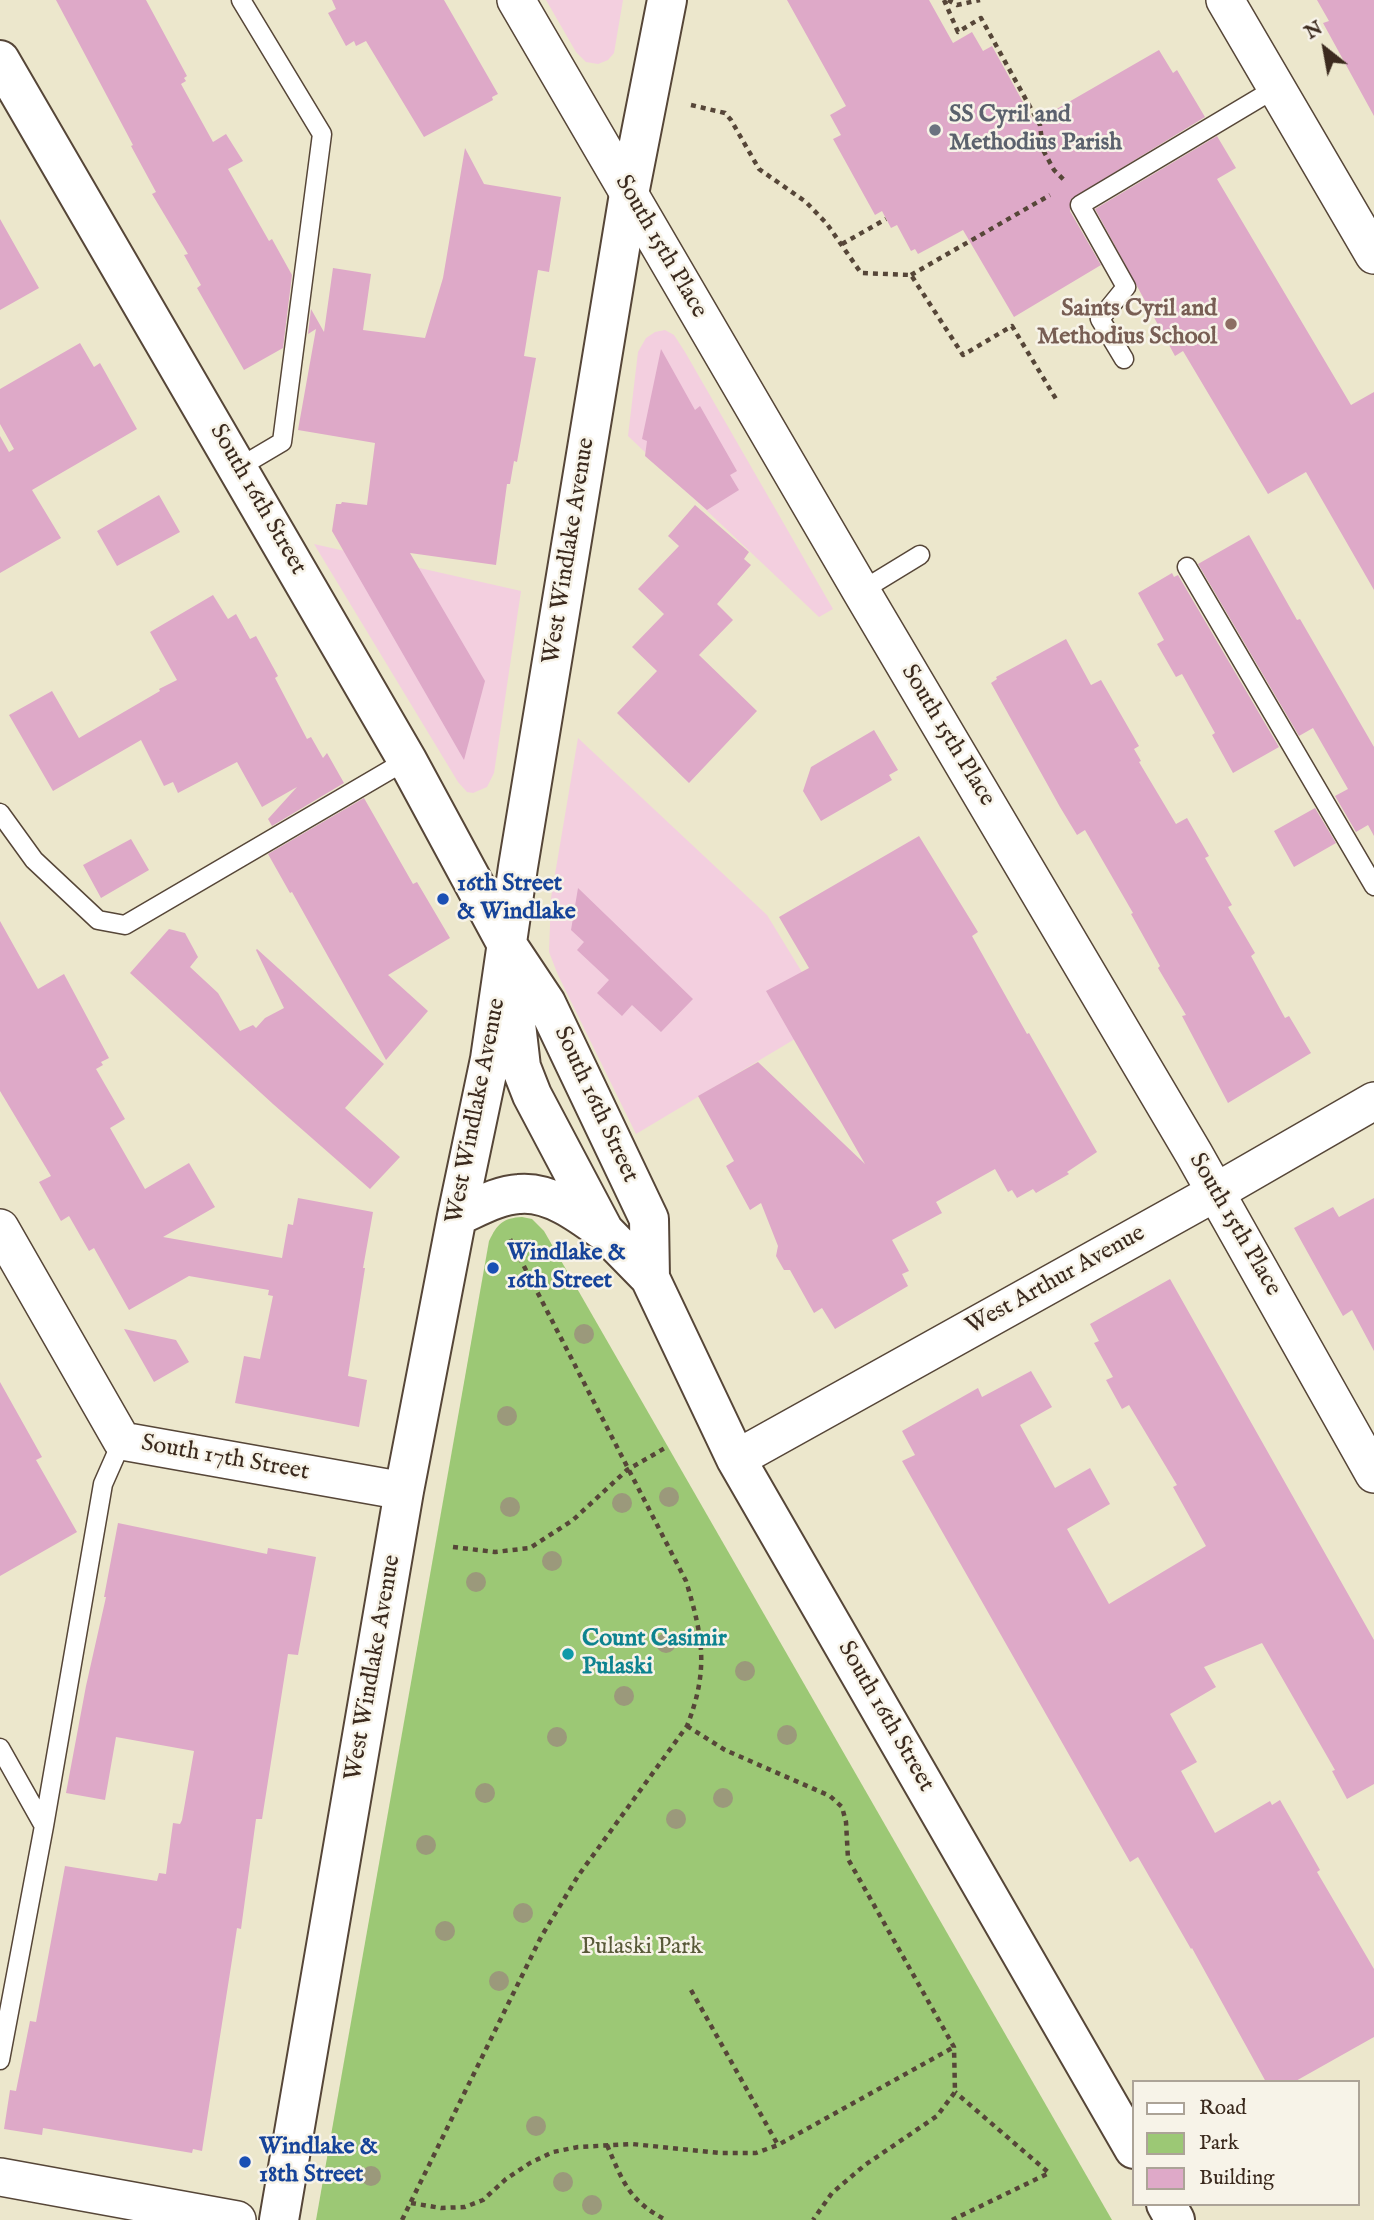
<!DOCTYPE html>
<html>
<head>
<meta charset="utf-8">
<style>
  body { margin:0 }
  #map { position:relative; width:1374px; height:2220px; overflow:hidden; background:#ece7cc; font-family:"IM FELL English",serif }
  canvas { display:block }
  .legend { position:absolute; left:1132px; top:2080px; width:228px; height:126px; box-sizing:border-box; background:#f7f3e8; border:2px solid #aca397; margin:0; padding:9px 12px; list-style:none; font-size:21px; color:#3b2a1e }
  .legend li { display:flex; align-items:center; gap:14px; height:35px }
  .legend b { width:35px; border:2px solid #aca397 }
  .north { position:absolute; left:1290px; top:14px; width:70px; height:70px; -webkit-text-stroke:5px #f7f3e8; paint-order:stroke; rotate:329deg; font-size:19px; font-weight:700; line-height:28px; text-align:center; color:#3b2a1e }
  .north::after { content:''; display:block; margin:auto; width:24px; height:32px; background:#3b2a1e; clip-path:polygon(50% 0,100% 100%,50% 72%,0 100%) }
</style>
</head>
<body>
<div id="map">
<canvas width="1374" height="2220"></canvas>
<ul class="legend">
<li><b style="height:9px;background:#fff"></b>Road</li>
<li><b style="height:19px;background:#9cc875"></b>Park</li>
<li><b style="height:19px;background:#dea9c8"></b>Building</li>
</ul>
<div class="north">N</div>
</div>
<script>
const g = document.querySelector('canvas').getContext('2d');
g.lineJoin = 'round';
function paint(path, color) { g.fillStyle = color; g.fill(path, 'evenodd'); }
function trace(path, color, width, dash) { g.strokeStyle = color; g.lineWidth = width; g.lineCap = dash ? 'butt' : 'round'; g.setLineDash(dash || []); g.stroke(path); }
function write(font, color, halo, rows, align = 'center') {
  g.font = font + ' "IM FELL English",serif'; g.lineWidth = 5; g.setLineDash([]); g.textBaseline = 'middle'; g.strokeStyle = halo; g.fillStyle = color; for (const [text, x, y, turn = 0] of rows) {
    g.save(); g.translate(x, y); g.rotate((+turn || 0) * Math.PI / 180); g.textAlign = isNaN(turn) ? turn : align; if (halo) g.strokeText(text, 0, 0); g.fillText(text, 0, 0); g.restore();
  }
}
const built = new Path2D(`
  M546 0H623L614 53 608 60 598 64 586 62 576 52Z
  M665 330 674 335 685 352 833 609 819 617 628 436 638 352 646 338 655 332Z
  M314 544 521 591 494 773 487 787 473 793 467 792 458 782Z
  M578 738 767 915 830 1018 636 1134 558 975 549 952 551 898Z`);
const green = new Path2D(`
  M522 1217 532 1219 544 1231 1112 2220H316L489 1241C497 1224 503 1218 522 1217Z`);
const building = new Path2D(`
  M56 0H146L187 76 184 78 186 81 181 84 213 142 226 134 243 161 228 169 269 241 272 239 292 275 283 348 244 370 197 288 201 285 184 255 188 254 152 194 156 192 131 146 133 145Z
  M332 0H444L498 94 492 97 493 100 424 137 366 41 356 46 354 41 346 46 328 13 336 9Z
  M787 0H929L953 43 972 32 983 51 992 46 1034 122 1159 50 1173 73 1177 70 1205 117 1071 199 1070 211 1101 265 1014 317 963 230 918 254 915 249 911 251 897 225 891 228 882 211 875 215 833 139 841 135 830 115 846 106Z
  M1317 0H1374V116L1323 23 1329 21Z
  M1217 136 1236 168 1217 179 1351 405 1374 392V590L1306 472 1268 494 1183 351 1175 356 1095 209Z
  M465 148 484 184 561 197 549 272 538 270 524 356 536 358 517 462 514 461 510 484H507L496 565 410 553 485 681 464 760 332 531 336 504H341L342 502 367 505 375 443 298 430 316 329 308 334 311 309 324 332 333 268 371 274 363 330 425 338 443 278Z
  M0 219 39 288 0 310Z
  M80 343 94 367 100 363 137 429 32 490 61 538 0 573V436L9 452 14 449 0 424V389Z
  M661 349 695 410 700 406 737 471 730 475 739 490 707 510 645 456 647 441 642 439Z
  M159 495 180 532 117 566 97 531Z
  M695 505 749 552 744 559 751 565 717 604 733 620 699 655 757 711 689 783 617 713 657 671 632 647 664 614 638 589 679 546 668 536Z
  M1249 535 1297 620 1300 619 1374 747V836L1368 825 1356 832 1335 796 1348 789 1313 728 1299 736 1198 564Z
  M1172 573 1174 577 1178 575 1279 747 1233 773 1212 735 1215 733 1182 674 1176 677 1157 644 1164 640 1138 593Z
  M213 595 228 619 236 614 250 639 256 636 278 676 275 678 307 739 311 737 323 758 327 753 344 783 272 826 268 819 297 787 262 807 237 762 178 793 173 782 164 786 141 740 53 791 9 715 52 691 79 738 160 691 159 689 177 680 150 632Z
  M1066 639 1091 685 1101 680 1139 746 1134 749 1141 761 1139 762 1176 824 1187 818 1209 856 1205 858 1232 905 1228 907 1255 953 1251 956 1285 1018 1289 1016 1311 1053 1228 1103 1182 1016 1186 1015 1158 968 1160 966 1131 914 1133 913 1085 830 1077 835 1060 807 991 683 997 679 996 677Z
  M874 730 898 770 889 775 892 780 821 821 803 791 811 767Z
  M364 798 413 884 417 882 450 938 388 975 428 1011 386 1060 292 892 290 893 268 854Z
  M1315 808 1336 843 1294 867 1274 831Z
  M919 836 978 932 972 936 1027 1034 1029 1033 1097 1152 1067 1172 1069 1174 1036 1193 1033 1189 1017 1198 1012 1190 1008 1192 995 1169 936 1202 942 1213 892 1240 909 1271 902 1274 908 1286 835 1329 822 1308 814 1313 790 1270H784L776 1256 778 1246 761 1203 750 1210 726 1166 734 1161 698 1096 758 1062 865 1164 766 991 809 968 779 917Z
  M131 839 149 870 101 898 83 865Z
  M578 888 693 999 661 1032 632 1005 622 1016 597 993 609 980 577 950 584 942 571 930Z
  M0 921 38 989 64 974 109 1058 101 1062 103 1065 96 1069 125 1119 110 1128 145 1189 189 1163 215 1207 163 1237 282 1258 288 1224 293 1225 298 1198 373 1212 363 1268H365L348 1376 367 1380 359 1427 235 1403 244 1356 260 1359 273 1296 268 1295 269 1290 189 1276 129 1310 94 1248 89 1251 69 1216 61 1221 39 1182 51 1176 0 1091Z
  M169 929 185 933 198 957 190 967 218 993 240 1031 253 1025 256 1028 265 1018 284 1008 256 950 257 949 384 1064 345 1108 400 1157 370 1189 273 1104 130 973Z
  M1374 1198V1351L1352 1310 1343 1316 1294 1228 1333 1207 1339 1217Z
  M1170 1279 1374 1640V1784L1347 1799 1332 1771 1335 1770 1262 1643 1204 1667 1216 1687 1170 1714 1197 1762 1181 1771 1215 1833 1270 1801 1272 1805 1280 1800 1320 1870 1317 1872 1374 1969V2037L1294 2082H1266L1192 1948 1191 1949 1138 1857 1130 1862 902 1461 915 1455 902 1431 978 1388 982 1397 1031 1371 1052 1407 1020 1425 1055 1488 1090 1468 1110 1504 1067 1529 1109 1604 1206 1546 1173 1487 1177 1485 1129 1405 1122 1409 1106 1380 1113 1377 1094 1343 1099 1341 1090 1324Z
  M124 1329 176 1340 189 1362 154 1382Z
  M0 1382 42 1457 36 1460 77 1532 0 1576Z
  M118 1523 267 1554 268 1548 316 1557 298 1655 288 1654 262 1819H256L241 1929 237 1928 202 2151 193 2149 192 2153 43 2128 42 2135 4 2129 10 2090 16 2091 30 2021 36 2022 65 1866 157 1881 159 1873 166 1874 173 1823 180 1824 182 1820 194 1751 116 1737 105 1800 66 1793 86 1686 106 1597H104Z`);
const path = new Path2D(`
  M944 0 958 32 981 18 1040 125 1043 150 1054 170 1065 181
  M948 0 957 5 980 0
  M691 105 725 113 731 120 759 169 806 202 827 224 861 273 911 275 963 355 1012 326 1056 399
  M842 244 886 219
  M911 275 1050 195
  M453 1547 495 1552 530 1548 573 1520 627 1470 665 1448
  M687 1726 725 1750 830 1796 842 1807 846 1822 848 1859 954 2047 955 2092 937 2116 865 2165 832 2193 813 2220
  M691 1990 778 2145
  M607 2145C623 2182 629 2201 666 2220
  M411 2203 441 2208 465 2207 483 2200 506 2179 530 2163 553 2152 578 2147 632 2144 721 2153H756L778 2145 954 2047
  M402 2220 541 1937 578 1876 687 1726C709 1670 703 1637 686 1581L510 1239
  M952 2220 1049 2173 955 2092`);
const lane = new Path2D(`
  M1124 359 1100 319 1126 287 1080 205 1276 88
  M238 468 282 442 322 134 241 0
  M1187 567 1374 886
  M861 591 920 555
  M0 813 34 860 98 920 125 925 407 760
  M0 1748 44 1826
  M0 2060 44 1826 103 1484 122 1441`);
const street = new Path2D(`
  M516 0 861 591 1194 1154 1374 1474
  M1225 0 1374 255
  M0 1228 122 1441 404 1491
  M736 1459 1216 1192 1374 1101
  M0 2177 237 2220`);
const secondary = new Path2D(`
  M0 60 407 760 506 943 546 1003 649 1219 650 1278
  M513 998 521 1067 532 1095 604 1231 650 1278 736 1459 1134 2149
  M457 1216C476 1208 498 1195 519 1194 549 1191 579 1213 602 1230
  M1166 2204 1175 2220
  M279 2220 404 1491 457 1216 490 1059 518 867 629 194 667 0`);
const trees = [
  [584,1334],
  [507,1416],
  [669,1497],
  [622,1503],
  [510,1507],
  [552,1561],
  [476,1582],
  [666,1643],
  [745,1671],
  [624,1696],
  [787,1735],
  [557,1737],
  [485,1793],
  [723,1798],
  [676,1819],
  [426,1845],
  [523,1913],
  [445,1931],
  [499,1981],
  [536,2126],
  [371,2176],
  [563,2182],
  [592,2205]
];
const markers = [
  [935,130,7,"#6b7280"],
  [1231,324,7,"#8d6e63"],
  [443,899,7,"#1a4fb4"],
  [493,1268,7,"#1a4fb4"],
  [568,1654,7,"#0f9aa8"],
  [245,2162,7,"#1a4fb4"]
];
const worshipNames = [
  ["SS Cyril and",949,116],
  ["Methodius Parish",949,144]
];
const streetNames = [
  ["South 15th Place",660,247,60],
  ["South 16th Street",257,500,60],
  ["West Windlake Avenue",570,551,-81],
  ["South 15th Place",947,736,59],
  ["South 16th Street",595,1105,65],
  ["West Windlake Avenue",477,1111,-79],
  ["South 15th Place",1234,1225,60],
  ["West Arthur Avenue",1056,1281,-29],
  ["South 17th Street",225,1459,10],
  ["West Windlake Avenue",374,1668,-80],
  ["South 16th Street",885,1717,60]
];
const educationNames = [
  ["Saints Cyril and",1217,310],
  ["Methodius School",1217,338]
];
const transitNames = [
  ["16th Street",457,885],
  ["& Windlake",457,913],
  ["Windlake &",507,1254],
  ["16th Street",507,1282],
  ["Windlake &",259,2148],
  ["18th Street",259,2176]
];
const cultureNames = [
  ["Count Casimir",582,1640],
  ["Pulaski",582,1668]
];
const parkNames = [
  ["Pulaski Park",642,1948]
];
paint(built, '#f3cfdf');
paint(green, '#9cc875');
paint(building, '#dea9c8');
trace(lane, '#564638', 21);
trace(street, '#564638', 40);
trace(secondary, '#564638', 42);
trace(path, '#564638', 4.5, [5, 5]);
trace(lane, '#fff', 18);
trace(street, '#fff', 37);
trace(secondary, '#fff', 38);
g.fillStyle = '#9b997b';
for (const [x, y] of trees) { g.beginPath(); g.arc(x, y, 10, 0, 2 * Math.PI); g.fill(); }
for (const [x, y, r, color] of markers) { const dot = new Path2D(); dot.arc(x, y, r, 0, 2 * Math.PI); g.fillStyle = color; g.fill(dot); trace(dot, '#f7f3e8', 2.5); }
write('bold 24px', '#5b616d', '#f7f3e8', worshipNames, 'left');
write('24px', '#3b2a1e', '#f7f3e8', streetNames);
write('bold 24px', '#785e54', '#f7f3e8', educationNames, 'right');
write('bold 24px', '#164399', '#f7f3e8', transitNames, 'left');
write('bold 24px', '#0d838f', '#f7f3e8', cultureNames, 'left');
write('24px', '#585938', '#f7f3e8', parkNames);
</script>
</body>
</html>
